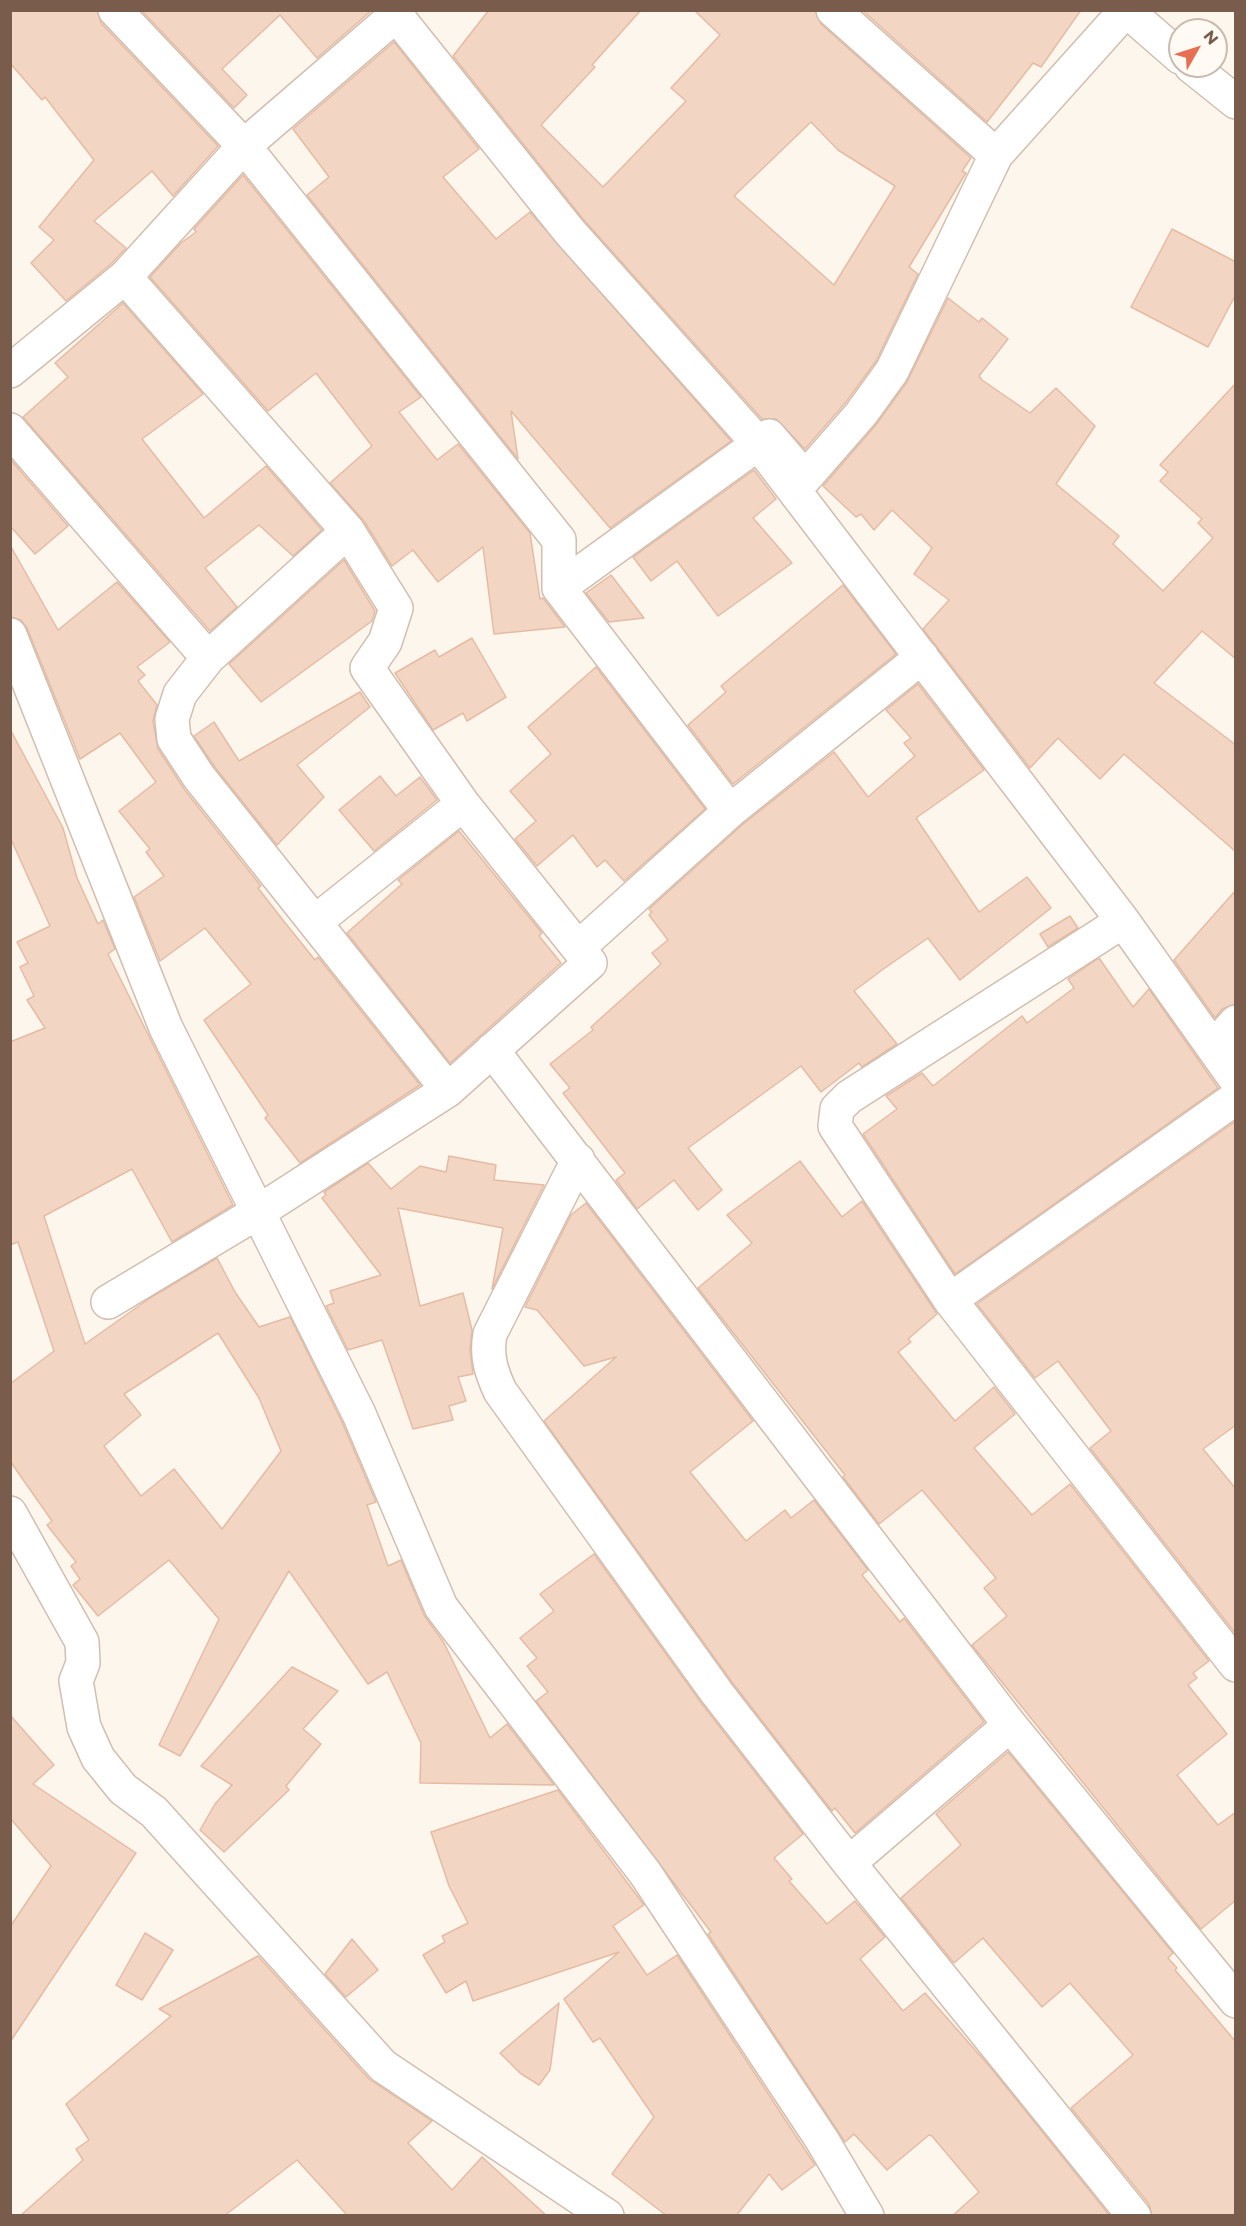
<!DOCTYPE html>
<html>
<head>
<meta charset="utf-8">
<style>
  body { margin:0 }
  #map { position:relative; width:1246px; height:2226px; overflow:hidden; background:#fdf6ec; font-family:Montserrat,sans-serif }
  canvas { display:block }
  .frame { position:absolute; inset:0; border:12px solid #7a5c4d; pointer-events:none }
  .north { position:absolute; left:1168px; top:18px; width:60px; height:60px; box-sizing:border-box; background:#fffaf3; border:2px solid #cabbb1; border-radius:50%; rotate:51deg; font-size:16px; font-weight:700; line-height:24px; text-align:center; color:#7a5c4d }
  .north::after { content:''; display:block; margin:auto; width:21px; height:27px; background:#e76f51; clip-path:polygon(50% 0,100% 100%,50% 72%,0 100%) }
</style>
</head>
<body>
<div id="map">
<canvas width="1246" height="2226"></canvas>
<div class="frame"></div>
<div class="north">N</div>
</div>
<script>
const g = document.querySelector('canvas').getContext('2d');
g.lineJoin = 'round';
function paint(path, color) { g.fillStyle = color; g.fill(path, 'evenodd'); }
function trace(path, color, width, dash) { g.strokeStyle = color; g.lineWidth = width; g.lineCap = dash ? 'butt' : 'round'; g.setLineDash(dash || []); g.stroke(path); }
const building = new Path2D(`
  M10 10H97L101 23 218 146 173 196 152 171 94 221 126 248 112 263 66 301 31 263 54 240 39 227 94 160 45 97 42 100 10 63Z
  M141 10H372L317 58 280 15 222 69 247 95 234 108Z
  M489 10H641L592 65 595 67 541 125 603 187 686 101 671 88 720 35 694 10H815L821 24 971 158 962 171 966 173 909 267 918 274 876 361 846 402 805 449 776 419H762L583 219 453 56ZM811 122 838 150 895 186 834 285 734 196Z
  M862 10H1081L1041 67 1033 63 987 122Z
  M394 42 479 149 443 177 496 239 530 212 731 441 610 528 511 411 518 459 307 195 329 177 293 129Z
  M243 175 421 397 399 412 437 460 458 444 530 533 540 599 543 598 565 627 494 634 483 547 438 582 413 550 392 566 364 521 330 483 372 446 316 373 268 411 150 277 181 243 196 232 194 229Z
  M1172 229 1236 262V294L1208 347 1131 307Z
  M948 298 979 322 982 318 1008 339 979 376 982 380 1030 413 1056 388 1095 426 1056 484 1119 536 1113 544 1163 591 1213 538 1198 523 1202 519 1160 481 1168 472 1160 465 1236 383V659L1202 631 1154 683 1236 745V852L1124 754 1100 779 1058 738 1030 768 923 629 949 600 914 574 932 548 892 510 874 530 861 514 856 517 823 486 875 426 907 382Z
  M123 303 203 394 142 439 204 518 266 466 322 530 293 556 259 525 205 568 237 607 210 631 23 417 68 377 55 363Z
  M10 459 68 526 35 554 10 526Z
  M754 470 776 499 753 518 792 563 718 616 677 561 651 581 633 557Z
  M10 545 58 630 117 582 170 642 137 667 145 675 138 681 157 705 153 721 158 749 184 789 261 886 258 888 282 919 315 960 318 957 420 1085 300 1163 265 1118 268 1115 204 1020 251 984 205 928 160 961 134 897 164 876 146 852 150 849 119 811 156 782 120 733 80 759 27 628 21 620 10 617Z
  M344 560 375 611 372 621 261 702 229 664Z
  M611 575 644 618 609 622 586 593Z
  M843 585 896 654 733 784 688 725 726 692 721 686Z
  M472 638 506 697 467 721 463 713 433 730 395 673 435 650 439 657Z
  M596 667 705 809 624 881 605 860 597 867 573 835 537 866 515 839 536 821 510 791 551 754 528 727Z
  M918 684 984 770 916 818 979 912 1027 877 1051 908 960 980 928 938 882 970 854 991 897 1044 862 1067 859 1063 821 1092 801 1066 688 1148 722 1190 698 1210 674 1180 637 1209 616 1180 625 1173 563 1093 570 1088 550 1064 593 1030 591 1027 661 964 652 953 668 940 649 915 652 912 649 909 742 825 834 752 868 797 915 756 904 743 911 738 886 710Z
  M360 692 370 707 297 765 324 797 277 845 214 766 194 736 214 722 239 761Z
  M10 729 63 828 77 878 98 924 103 920 115 949 108 954 233 1205 172 1242 132 1169 44 1216 85 1344 150 1298 217 1258 235 1292 259 1327 290 1317 342 1422 376 1502 367 1505 388 1566 401 1560 424 1615 444 1643 490 1738 507 1724 554 1785 420 1783 421 1743 387 1672 368 1684 289 1571 180 1756 159 1745 219 1619 169 1560 98 1616 73 1585 80 1579 71 1566 76 1562 47 1525 52 1521 10 1461V1384L54 1351 18 1242 10 1245V1042L45 1028 27 1000 34 996 20 967 28 963 17 942 50 926 10 837ZM218 1333 259 1398 281 1451 222 1529 174 1469 141 1496 104 1446 141 1415 124 1394Z
  M380 776 396 796 420 777 437 800 374 851 339 810Z
  M459 831 542 933 539 936 561 963 450 1063 347 933 402 884 398 880Z
  M1236 890V1004L1222 1009 1215 1018 1174 960Z
  M1070 916 1078 928 1048 947 1040 934Z
  M1099 958 1133 1007 1149 989 1218 1088 955 1274 863 1134 897 1109 886 1096 922 1073 933 1086 1022 1016 1027 1023 1074 988 1068 979Z
  M1236 1121V1425L1203 1449 1236 1489V1634L1090 1448 1111 1431 1058 1361 1035 1378 977 1304Z
  M449 1156 496 1165 494 1180 544 1185 492 1289 503 1228 398 1208 420 1306 463 1293 472 1330 470 1350 473 1374 458 1377 466 1401 449 1406 453 1420 413 1429 382 1340 348 1350 326 1306 334 1303 330 1291 381 1275 322 1198 326 1195 324 1192 368 1163 391 1189 420 1166 446 1172Z
  M800 1161 842 1217 862 1201 937 1314 908 1339 911 1342 898 1352 955 1421 994 1387 1015 1414 974 1448 1032 1515 1070 1484 1209 1661 1193 1673 1197 1678 1188 1685 1227 1734 1177 1775 1218 1825 1236 1812V1900L1201 1929 972 1645 1007 1616 984 1588 996 1578 922 1490 879 1524 843 1477 845 1475 698 1288 752 1243 727 1215Z
  M586 1203 753 1421 690 1472 746 1541 785 1510 791 1518 814 1500 868 1570 862 1575 900 1622 904 1618 984 1722 855 1833 835 1808 832 1811 732 1682 544 1421 616 1357 584 1366 537 1310 525 1307 571 1215Z
  M594 1554 702 1704 803 1834 774 1858 792 1879 789 1881 827 1924 855 1901 885 1937 860 1959 903 2011 925 1993 991 2068 1110 2216H952L979 2192 932 2136 929 2135 887 2170 854 2134 845 2142 708 1934 711 1932 536 1701 548 1692 527 1666 537 1658 520 1638 554 1611 540 1594Z
  M292 1667 338 1691 303 1729 321 1744 286 1786 289 1790 224 1852 200 1830 215 1804 232 1785 201 1766Z
  M10 1715 54 1765 33 1784 136 1853 10 2042V1927L51 1866 10 1818Z
  M1008 1752 1173 1953 1168 1958 1177 1968 1175 1970 1236 2042V2216H1152L1149 2204 1071 2108 1133 2055 1070 1983 1042 2007 983 1938 954 1963 901 1898 961 1845 936 1814Z
  M558 1790 644 1905 613 1926 647 1975 677 1955 815 2165 782 2190 769 2174 736 2216H667L612 2174 654 2117 600 2038 593 2042 564 1999 619 1952 473 2001 466 1981 446 1993 423 1955 445 1942 442 1936 468 1923 449 1886 431 1832Z
  M145 1933 173 1950 142 2000 116 1985Z
  M352 1939 378 1970 346 1997 325 1974Z
  M258 1956 369 2079 432 2121 408 2143 452 2190 482 2157 547 2216H348L297 2160 224 2216H20L83 2160 76 2149 89 2140 66 2104 171 2016 159 2009Z
  M559 2003 550 2070 539 2085 520 2073 500 2053Z`);
const minor = new Path2D(`
  M115 10 244 146 559 540V588L730 811
  M833 10 996 155
  M1126 10 1180 57
  M396 15 569 231 757 442 1123 921 1236 1080
  M1191 66 1236 102
  M10 371 125 277 244 146 396 15 395 10
  M10 430 208 658
  M348 531 208 658 180 694 172 719 174 739 199 777 448 1090
  M559 588 769 436 805 478 861 414 892 371 996 155 1126 10
  M10 635 166 1028 359 1414 441 1607 645 1873 822 2140 867 2216
  M1123 921 849 1097 837 1109 835 1126 950 1300 1236 1665
  M315 922 463 804
  M579 947 730 811 922 657
  M1213 1048 1236 1022
  M492 1050 1010 1725 1236 2001
  M578 1160 490 1334C486 1356 491 1371 500 1391L717 1693 849 1863 1134 2216
  M950 1300 1236 1098
  M108 1302 258 1212 448 1090 590 963 463 804 367 668 385 642 396 608 348 531 125 277
  M10 1513 82 1642 83 1663 76 1681 84 1727 98 1758 123 1789 154 1812 383 2066 607 2216
  M849 1863 1010 1725`);
paint(building, '#f3d5c3');
trace(building, '#e6bba3', 1.5);
trace(minor, '#d1beb0', 36);
trace(minor, '#fff', 33);
</script>
</body>
</html>
